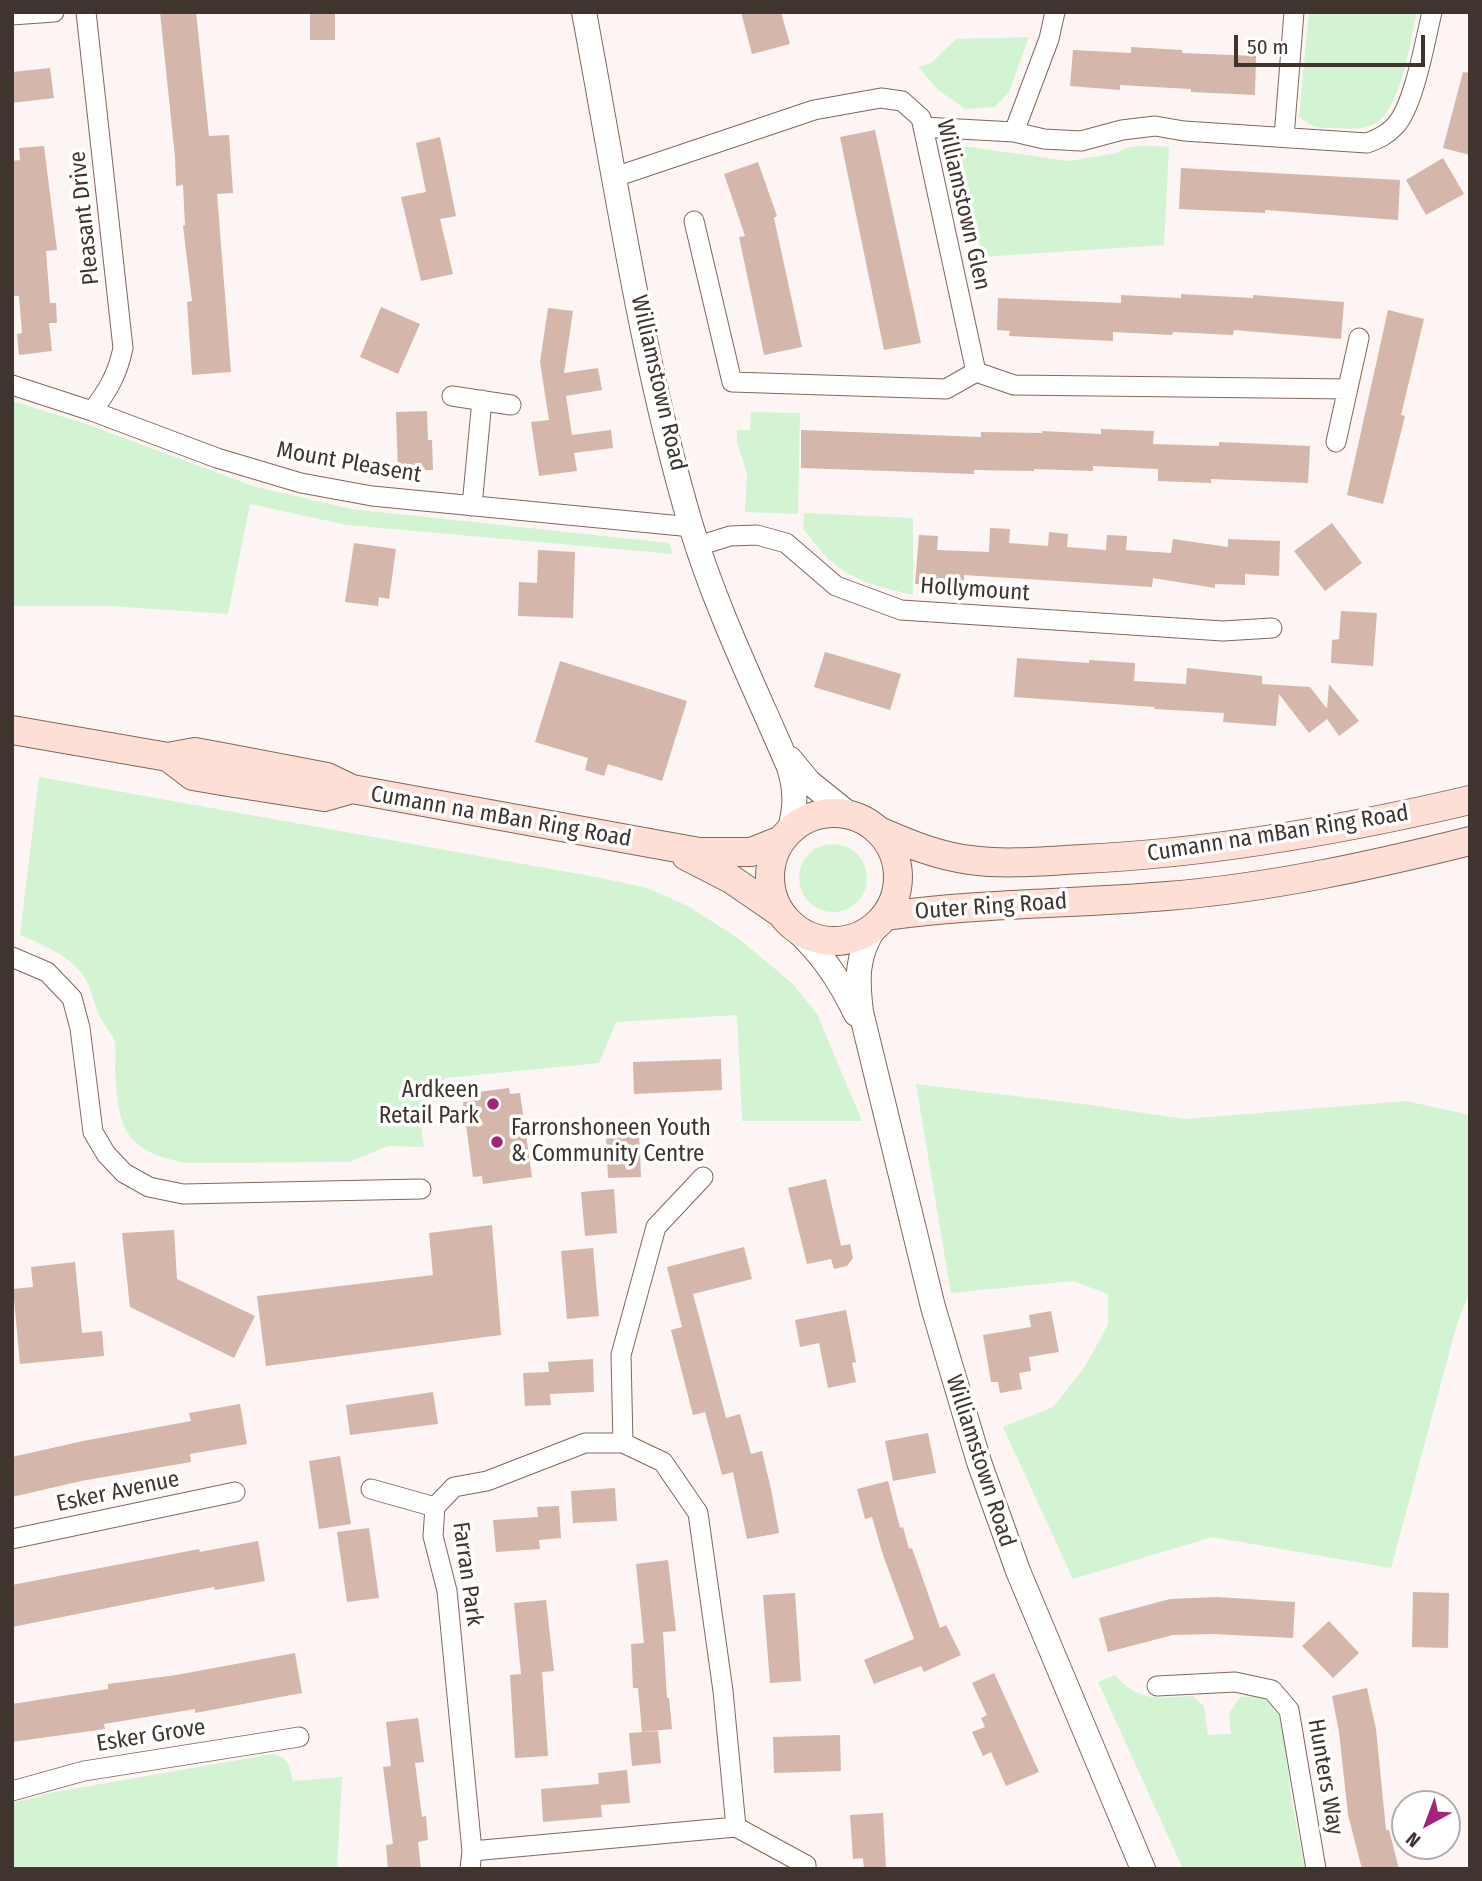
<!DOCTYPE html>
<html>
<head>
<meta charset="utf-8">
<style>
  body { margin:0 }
  #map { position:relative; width:1482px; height:1881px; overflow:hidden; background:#fcf5f3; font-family:"Fira Sans Condensed",sans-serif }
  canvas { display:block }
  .frame { position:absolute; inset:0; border:14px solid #40342f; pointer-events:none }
  .north { position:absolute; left:1391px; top:1790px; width:70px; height:70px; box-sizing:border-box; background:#fff; border:2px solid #b3aeac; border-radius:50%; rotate:221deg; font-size:19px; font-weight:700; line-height:28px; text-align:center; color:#40342f }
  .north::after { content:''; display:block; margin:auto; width:24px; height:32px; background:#a42476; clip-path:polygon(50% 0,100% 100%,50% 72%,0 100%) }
  .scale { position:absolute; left:1234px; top:35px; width:191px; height:32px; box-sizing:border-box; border:4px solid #40342f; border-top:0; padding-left:9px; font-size:21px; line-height:24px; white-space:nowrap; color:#40342f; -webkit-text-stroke:5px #fff; paint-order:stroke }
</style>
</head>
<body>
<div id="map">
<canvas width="1482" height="1881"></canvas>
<div class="frame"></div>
<div class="north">N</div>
<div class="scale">50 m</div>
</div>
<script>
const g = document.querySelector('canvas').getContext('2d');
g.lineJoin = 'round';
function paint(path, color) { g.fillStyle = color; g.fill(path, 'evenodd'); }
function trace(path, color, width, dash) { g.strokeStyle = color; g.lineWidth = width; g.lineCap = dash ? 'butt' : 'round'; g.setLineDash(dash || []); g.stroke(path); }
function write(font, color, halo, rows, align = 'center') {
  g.font = font + ' "Fira Sans Condensed",sans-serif'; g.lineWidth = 7; g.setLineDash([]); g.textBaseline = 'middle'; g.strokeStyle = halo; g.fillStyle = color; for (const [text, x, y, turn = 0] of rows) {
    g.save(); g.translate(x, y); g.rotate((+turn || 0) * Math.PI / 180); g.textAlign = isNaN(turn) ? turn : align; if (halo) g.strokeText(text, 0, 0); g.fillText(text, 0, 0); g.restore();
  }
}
const green = new Path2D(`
  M1309 12H1417C1410 41 1402 100 1380 120 1369 130 1352 129 1339 128 1323 128 1310 129 1299 116Z
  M1029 37 1009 92 995 107 965 109 937 89 918 67 931 63 956 39Z
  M962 146 1069 161 1117 153C1129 143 1154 146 1169 147L1164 245 981 257 977 229 971 230 953 153Z
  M12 401 83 423 256 487 352 509 669 543 673 554 347 525 250 504 228 614 109 606H12Z
  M751 412 800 413 798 514 745 512 747 473 737 443V430H750Z
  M804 513 913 518V595C889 589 862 584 841 569 826 559 815 543 803 529Z
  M39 777 596 877 647 888 688 906 739 939 793 984 817 1014 862 1121H742L737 1015 616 1022 599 1063 446 1078 419 1111 424 1147 388 1146 349 1162 186 1163C124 1151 118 1128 115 1069 115 1060 117 1046 113 1037 110 1031 105 1026 101 1019 94 1005 92 988 83 975 69 955 41 944 20 935Z
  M799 878a34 34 0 1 1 68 0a34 34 0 1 1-68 0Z
  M916 1084 1090 1105 1185 1119 1406 1101 1470 1115V1291L1457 1324 1391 1568 1212 1537 1073 1579 1003 1427 1053 1407 1084 1368 1108 1325V1294L1073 1281 951 1293Z
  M1115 1675C1140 1703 1159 1698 1193 1696L1204 1706 1208 1735 1231 1734 1229 1713 1240 1697 1260 1696 1274 1705 1282 1722 1292 1803 1305 1869H1183L1098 1682Z
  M273 1754C290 1759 289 1766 293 1781L342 1777 337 1869H12V1803L55 1792Z`);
const building = new Path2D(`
  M160 12H196L209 136 229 135 233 193 217 194 231 372 192 375 187 302 192 301 183 226 185 225 183 185 176 186 175 157Z
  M310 12H335V40H310Z
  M741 12H781L790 44 752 54Z
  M1131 47 1182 50V53L1256 56 1255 95 1191 92V89L1154 87 1120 85V90L1070 86 1073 50 1131 53Z
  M50 68 54 98 12 103V72Z
  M1463 72 1470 73V155L1443 148Z
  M875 130 921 343 884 350 840 137Z
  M440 137 456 216 440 219 453 274 421 281 401 197 426 192 416 143Z
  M44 146 57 250 46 251 50 303H56L57 323H49L52 351 19 355 17 334 22 333 19 296H12V161L20 160 19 148Z
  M1443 158 1464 194 1426 215 1406 180Z
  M758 162 777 216 774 218 802 347 764 355 739 237 745 236 724 174Z
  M1181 168 1400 180 1398 220 1265 210V213L1179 209Z
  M1181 294 1253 298V295L1344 302 1341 339 1234 330 1233 335 1173 332 1172 335 1113 332V341L1009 336 1010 331 997 330 998 298 1121 303V295L1181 298Z
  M381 307 420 324 398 374 360 357Z
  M548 308 573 311 564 373 598 368 602 390 566 396 572 435 611 430 613 448 574 453 577 471 539 476 531 422 549 420 540 362Z
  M1388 310 1424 319 1401 415 1405 416 1383 504 1347 495Z
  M427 411 428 440H432L433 470 398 471 396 412Z
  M1101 429 1154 431 1153 444 1219 446V442L1310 446 1308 483 1211 479V483L1158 481V469L1093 466V471L1034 469V471L974 470V474L801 468V430L981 437V432L1042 433V431L1101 434Z
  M1332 523 1362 563 1325 591 1294 551Z
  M990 528 1010 529 1009 543 1048 546 1049 532 1068 534 1067 547 1106 550 1107 535 1127 536 1126 550 1171 553 1173 539 1228 547V539L1280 541 1279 576 1245 574V585L1215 584V588L1153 578 1152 587 964 575V587L915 584 919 535 938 536 937 550 989 552Z
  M354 543 396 549 389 599 379 597 378 606 345 602Z
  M538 550 575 552 573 618 518 616 519 582 537 583Z
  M1341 611 1377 613 1373 666 1331 663 1332 640 1339 639Z
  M825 652 901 674 890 710 814 687Z
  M1017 658 1089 663V660L1135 663 1134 681 1186 684 1187 668 1262 676V684L1310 687 1327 709 1329 684 1359 721 1339 736 1327 719 1309 733 1279 694 1276 726 1223 722 1224 713 1154 709 1155 707 1014 697Z
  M560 661 687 701 662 781 608 764 604 776 585 770 588 758 535 742Z
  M721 1059 722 1090 634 1094 633 1062Z
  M509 1088 510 1094 520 1093 532 1177 483 1184 482 1176 473 1177 463 1102 472 1101 470 1093Z
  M639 1133 641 1177 608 1178 606 1134Z
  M826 1179 841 1246 850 1244 853 1258 847 1266 834 1269 831 1259 807 1264 788 1188Z
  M614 1189 617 1233 585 1236 581 1192Z
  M492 1225 501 1335 266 1366 257 1296 433 1275 429 1233Z
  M174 1230 177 1279 255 1316 234 1358 130 1307 122 1233Z
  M744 1247 752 1279 693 1294 726 1418 740 1414 751 1454 762 1451 771 1489 779 1533 747 1539 733 1472 722 1475 705 1412 693 1415 671 1330 682 1327 667 1267Z
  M593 1248 599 1316 567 1319 561 1251Z
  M75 1262 82 1333 102 1331 104 1356 20 1364 13 1289 33 1287 31 1267Z
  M846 1310 856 1362 852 1363 856 1382 828 1388 819 1343 800 1347 795 1320Z
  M1051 1311 1059 1352 1029 1357 1031 1371 1019 1373 1022 1389 1000 1393 998 1382H991L983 1335 1031 1327 1029 1315Z
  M593 1359 594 1392 550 1394 551 1405 525 1406 523 1373 549 1372 548 1362Z
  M433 1392 438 1424 350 1435 346 1405Z
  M240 1404 247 1444 190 1454 191 1462 81 1481 12 1497V1457L83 1441 191 1421 189 1413Z
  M928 1433 936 1473 893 1481 885 1441Z
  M340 1456 351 1524 319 1529 309 1461Z
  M888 1481 900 1528 903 1527 909 1549 912 1548 940 1628 946 1625 961 1655 924 1672 921 1666 874 1684 864 1660 914 1639 883 1555 872 1517 865 1519 857 1489Z
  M615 1488 617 1521 573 1523 571 1491Z
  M559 1506 561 1538 539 1540 540 1549 496 1552 493 1520 538 1517 537 1507Z
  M369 1528 379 1598 347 1602 337 1532Z
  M258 1541 265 1581 215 1590 214 1587 182 1593 12 1627V1585L199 1549 200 1552Z
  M668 1560 676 1631 663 1632 667 1698H669L672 1729 642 1732 638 1688H633L631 1644 644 1643 636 1564Z
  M1413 1592 1449 1593 1448 1648 1412 1647Z
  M795 1593 801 1681 770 1683 763 1595Z
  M1217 1597 1295 1602 1293 1638 1213 1634 1173 1635 1108 1652 1099 1618 1170 1599Z
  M546 1600 554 1671 542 1672 548 1756 515 1758 510 1675 521 1674 514 1603Z
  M1329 1621 1359 1653 1333 1678 1302 1646Z
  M295 1653 302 1693 195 1713V1709L104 1724 105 1729 12 1742V1704L108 1689V1684L176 1675Z
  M994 1673 1039 1772 1006 1786 991 1752 983 1756 972 1732 985 1727 981 1718 987 1715 972 1683Z
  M1367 1688 1376 1729 1386 1830H1389L1399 1869H1362L1348 1815 1339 1732 1332 1696Z
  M418 1718 424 1762 415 1763 422 1817 426 1816 428 1840 418 1842 421 1869H388L386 1845 393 1844 383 1767 391 1766 386 1722Z
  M658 1731 661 1763 632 1766 629 1733Z
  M840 1735 841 1771 774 1773 773 1737Z
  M627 1770 630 1803 601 1805 602 1817 543 1822 541 1789 599 1784 598 1773Z
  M883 1813 886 1869H864L863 1858 853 1859 850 1815Z`);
const minor = new Path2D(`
  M86 12 123 348C118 373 108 391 92 411
  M12 15 54 12
  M923 127 1014 132 1044 139 1081 141 1122 130 1155 126 1184 131 1367 143C1378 139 1387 135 1395 126 1414 106 1425 41 1432 12
  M1014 132 1049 39 1055 12
  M1284 137 1294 12
  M615 177 814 110 881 98 902 101 921 118 923 127 976 372
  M694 221 732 382 946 389 976 372 1014 385 1348 389
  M12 385 92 411 217 458 301 483 372 496 692 527
  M452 396 511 405
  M1336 442 1359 338
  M472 506 482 400
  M698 546 730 536 757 535 786 543 836 586 901 610 1223 631 1272 628
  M12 957 47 972 72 998 80 1028 93 1132 106 1154 124 1173 149 1187 183 1194 421 1189
  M623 1443 621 1355 656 1227 703 1177
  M371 1489 435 1507
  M12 1539 235 1492
  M1157 1686 1235 1682 1272 1690 1289 1710 1316 1869
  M12 1791 84 1771 299 1737
  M472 1851 736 1827
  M470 1869 472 1851 447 1591 433 1536 435 1507 454 1487 487 1481 585 1443H623L663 1462 698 1513 723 1691 736 1827 806 1865V1869`);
const tertiary = new Path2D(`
  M584 12C616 182 642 361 691 526 716 609 755 688 789 767 796 790 796 806 790 829
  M790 759 809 782 850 815
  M792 926C822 954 838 977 856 1014
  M875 927C856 956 857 979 861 1012L933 1307 979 1462 1018 1571 1143 1869`);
const secondary = new Path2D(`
  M12 730 168 757 195 752 217 756 327 777 352 789 699 852H751L779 841
  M168 757 193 776 228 782 324 797 352 789
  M770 877a64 64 0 1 1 128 0a64 64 0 1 1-128 0Z
  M879 831C909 844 938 856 970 860 1006 865 1045 861 1082 859 1213 853 1342 830 1470 800
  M686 856 731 879 779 912
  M886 916C979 903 1073 904 1167 896 1269 888 1370 866 1470 841`);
const markers = [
  [493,1104,7,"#a42476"],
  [497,1142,7,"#a42476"]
];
const streetNames = [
  ["Williamstown Glen",963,205,77],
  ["Pleasant Drive",85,218,-96],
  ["Williamstown Road",658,383,77],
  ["Mount Pleasent",349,463,10],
  ["Hollymount",975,590,4],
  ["Cumann na mBan Ring Road",501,817,10],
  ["Cumann na mBan Ring Road",1278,834,-9],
  ["Outer Ring Road",991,907,-4],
  ["Williamstown Road",980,1461,72],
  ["Esker Avenue",118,1492,-12],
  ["Farran Park",467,1574,82],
  ["Esker Grove",151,1736,-9],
  ["Hunters Way",1325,1777,80]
];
const poiNames = [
  ["Ardkeen",479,1091],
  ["Retail Park",479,1117],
  ["Farronshoneen Youth",511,1129,"left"],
  ["& Community Centre",511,1155,"left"]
];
paint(green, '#d2f4d3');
paint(building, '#d4b6aa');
trace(minor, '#82675c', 21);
trace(tertiary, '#82675c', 26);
trace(secondary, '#82675c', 30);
trace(minor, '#fff', 19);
trace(tertiary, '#fff', 24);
trace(secondary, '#fddfd6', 28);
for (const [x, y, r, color] of markers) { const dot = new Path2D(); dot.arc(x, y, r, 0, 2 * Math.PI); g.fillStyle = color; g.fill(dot); trace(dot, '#fff', 2.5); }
write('23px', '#40342f', '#fff', streetNames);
write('23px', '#40342f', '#fff', poiNames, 'right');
</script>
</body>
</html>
